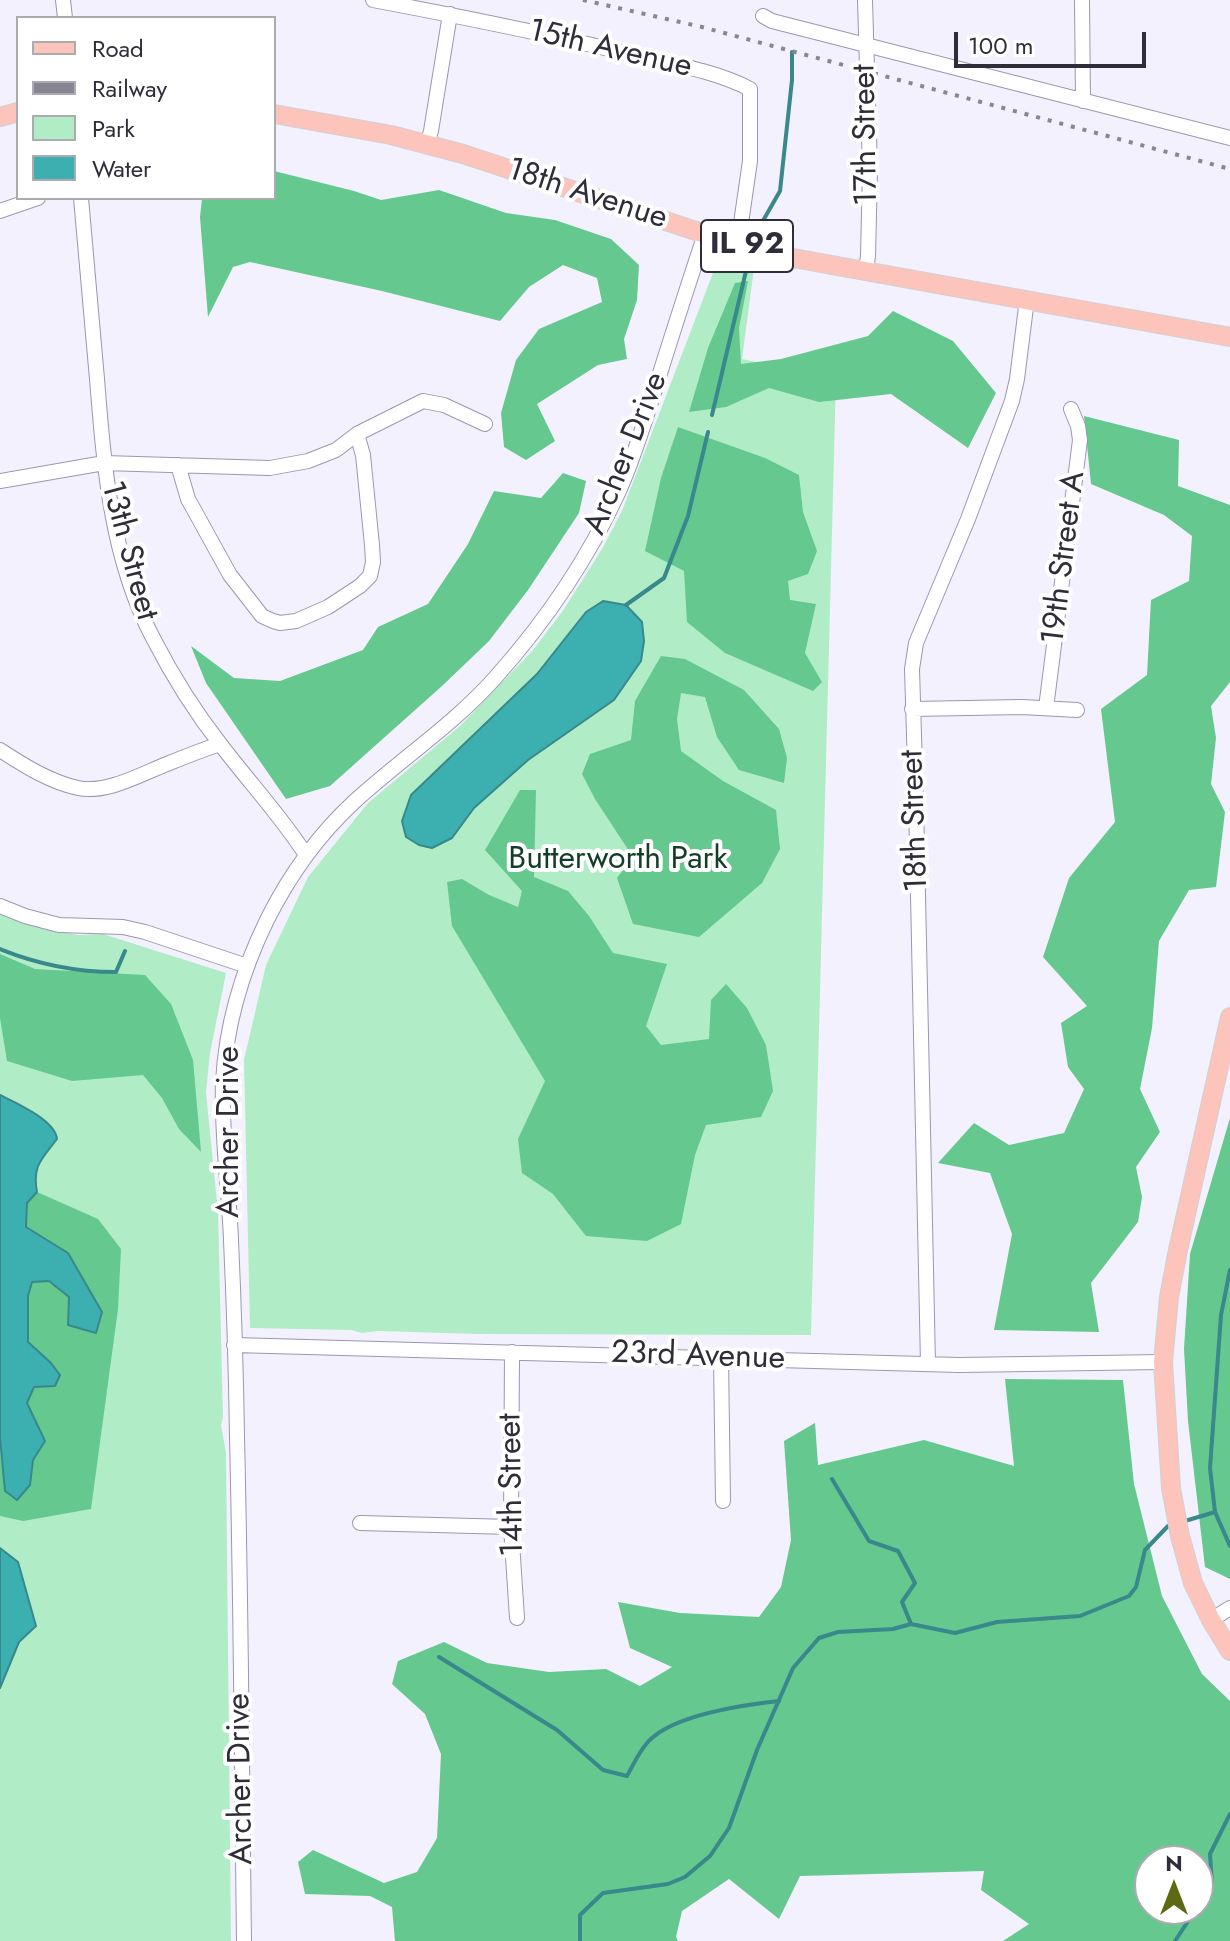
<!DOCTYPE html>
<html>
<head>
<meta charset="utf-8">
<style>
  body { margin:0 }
  #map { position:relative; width:1230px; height:1941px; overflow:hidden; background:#f3f1fe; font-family:Jost,sans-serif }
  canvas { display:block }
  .legend { position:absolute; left:16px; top:16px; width:260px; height:184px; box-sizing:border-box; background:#fff; border:2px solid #acabb0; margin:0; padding:10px 14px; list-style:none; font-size:24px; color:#2f2d39 }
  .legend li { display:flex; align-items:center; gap:16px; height:40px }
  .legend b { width:40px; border:2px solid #acabb0 }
  .north { position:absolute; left:1134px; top:1845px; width:80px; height:80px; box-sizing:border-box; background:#fff; border:2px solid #acabb0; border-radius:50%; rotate:0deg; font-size:22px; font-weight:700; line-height:32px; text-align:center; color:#2f2d39 }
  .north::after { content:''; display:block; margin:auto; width:28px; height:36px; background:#5e6a12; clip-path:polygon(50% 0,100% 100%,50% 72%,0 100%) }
  .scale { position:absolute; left:954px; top:32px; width:192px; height:36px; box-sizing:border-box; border:4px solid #2f2d39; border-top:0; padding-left:10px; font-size:24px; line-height:28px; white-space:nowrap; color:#2f2d39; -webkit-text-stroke:6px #fff; paint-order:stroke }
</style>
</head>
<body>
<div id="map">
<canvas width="1230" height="1941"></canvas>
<ul class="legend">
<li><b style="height:10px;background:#fcc4bb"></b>Road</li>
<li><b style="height:10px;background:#888693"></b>Railway</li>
<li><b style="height:22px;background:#b0edc6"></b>Park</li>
<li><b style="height:22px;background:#3cafb0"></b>Water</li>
</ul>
<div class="north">N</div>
<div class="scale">100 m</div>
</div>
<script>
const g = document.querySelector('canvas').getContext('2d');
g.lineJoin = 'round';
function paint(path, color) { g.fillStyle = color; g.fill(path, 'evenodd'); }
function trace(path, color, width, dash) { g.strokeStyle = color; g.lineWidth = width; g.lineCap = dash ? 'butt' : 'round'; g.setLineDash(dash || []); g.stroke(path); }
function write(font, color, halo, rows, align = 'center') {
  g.font = font + ' Jost,sans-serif'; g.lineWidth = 8; g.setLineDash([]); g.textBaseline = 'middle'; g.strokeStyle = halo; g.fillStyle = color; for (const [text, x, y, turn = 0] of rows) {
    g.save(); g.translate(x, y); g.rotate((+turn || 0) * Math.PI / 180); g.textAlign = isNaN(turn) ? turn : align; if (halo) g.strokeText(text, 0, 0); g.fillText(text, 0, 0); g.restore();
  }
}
const green = new Path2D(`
  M716 265 754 268 742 359 836 379 811 1335 479 1334 377 1331 362 1333 351 1330 250 1328 244 1060 266 965 308 877 368 803 460 726 533 650 562 612 602 549 622 511Z
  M0 912 54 930 78 935 103 934 226 973 210 1053 206 1092 218 1212 223 1417 221 1425 226 1453 231 1941H0Z`);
const forest = new Path2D(`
  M274 171 354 191 381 200 439 190 506 213 555 220 611 239 639 265 637 300 624 339 627 359 598 365 537 404 555 441 526 460 504 447 501 413 516 360 539 329 602 302 597 278 563 265 529 287 500 321 382 291 250 262 233 267 208 317 200 217 202 198H274Z
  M748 281 739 328 741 364 781 359 868 336 893 311 953 341 996 393 968 448 891 394 819 402 769 388 726 407 689 412 708 348 735 283Z
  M1084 416 1179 440 1178 486 1230 505V682L1211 706 1216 738 1211 784 1225 812 1216 887 1189 890 1159 941 1152 1028 1140 1089 1160 1132 1136 1167 1142 1197 1138 1222 1091 1283 1099 1332 994 1330 1012 1234 990 1173 938 1163 974 1123 1009 1145 1064 1133 1084 1089 1068 1067 1061 1023 1087 1006 1043 957 1069 878 1115 822 1101 709 1147 675 1151 600 1189 581 1192 536 1164 515 1091 484Z
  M678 427 765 458 799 475 803 512 817 551 808 574 788 581 790 600 816 604 805 653 822 682 813 691 725 653 687 622 684 571 645 551 661 478Z
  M563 473 586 481 579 513 528 590 489 641 442 686 330 786 286 799 206 683 191 646 234 678 280 681 363 650 378 627 428 604 468 544 494 491 541 498Z
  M661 656 685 659 744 690 779 729 787 758 784 783 739 770 717 737 705 697 681 693 677 719 681 751 723 781 776 810 780 849 762 883 699 937 633 924 617 878 633 857 595 799 582 774 590 754 631 740 635 701Z
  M520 790H536L534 877 568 891 589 916 613 953 667 964 646 1026 661 1045 709 1039 711 1000 726 984 747 1008 766 1045 773 1091 761 1117 706 1125 695 1155 681 1224 647 1241 586 1236 553 1194 522 1173 518 1139 545 1081 452 926 447 882 462 879 489 895 518 907 522 891 485 850Z
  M0 954 35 969 145 975 171 1004 193 1060 201 1152 179 1129 162 1098 143 1075 72 1081 7 1061 0 1018Z
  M1230 1118V1579L1205 1567 1188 1421 1184 1349 1190 1254Z
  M37 1192 98 1219 121 1249 118 1309 91 1509 23 1521 0 1516V1437L5 1490 30 1485 33 1460 45 1441 26 1403 34 1387 51 1363 28 1343V1296L32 1282 49 1281 69 1297 102 1313 68 1253 26 1227 27 1203Z
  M1005 1379 1123 1380 1134 1484 1162 1596 1202 1674 1230 1701V1941H1003L1029 1924 981 1890 984 1871 800 1876 779 1919 729 1879 682 1911 676 1937 678 1941H395L392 1907 370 1896 305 1894 298 1862 313 1850 384 1883 417 1872 437 1838 441 1754 425 1714 392 1684 398 1661 444 1642 487 1663 549 1672 606 1669 640 1686 672 1667 630 1648 618 1602 680 1613 759 1617 781 1587 791 1540 784 1441 815 1423 818 1465 924 1440 1014 1466ZM1150 1861H1198V1909H1150Z`);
const water = new Path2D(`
  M603 601 626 605 642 622 644 641 641 661 614 700 528 760 474 808 452 838 432 848 419 845 406 837 402 821 411 795 537 674 586 612Z
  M0 1095C16 1103 55 1120 57 1139 42 1159 32 1165 37 1192L27 1203 26 1227 68 1253 102 1312 96 1333 68 1325 69 1297 49 1281 32 1282 28 1296V1342L51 1363 60 1375 55 1386 34 1387 27 1403 45 1441 33 1460 30 1485 17 1500 5 1491 0 1437Z
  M0 1548 18 1562 36 1626 19 1642 0 1688Z`);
const stream = new Path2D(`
  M760 226 780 191 792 80V52
  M712 415 746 271
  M626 605 664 578 688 516 708 432
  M0 949C37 964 76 972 116 972L125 951
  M1230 1270 1221 1315 1210 1468 1215 1512 1230 1546
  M832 1479 869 1541 898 1551 915 1583 902 1602 911 1624
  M1185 1521 1215 1512
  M439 1657 557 1730 603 1770 627 1776C633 1765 639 1752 647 1743 671 1715 743 1705 779 1701
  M1198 1907 1212 1885 1210 1854 1230 1814
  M580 1941V1915L603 1893 668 1884 685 1877 710 1856 729 1828 757 1750 793 1668 819 1638 838 1632 893 1629 911 1624 955 1633 997 1622 1080 1616 1129 1596 1136 1587 1145 1550 1168 1526 1172 1525
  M1175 1941 1196 1909`);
const minor = new Path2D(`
  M63 0 65 18
  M373 0C458 16 542 33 626 53 666 63 714 70 750 89V161L738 244
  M865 0 870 170 868 256 866 270
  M1082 0 1083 101
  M763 16 772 21 1230 138
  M427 144 431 131 450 14
  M81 198C86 258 92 319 97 379 104 466 111 559 153 638 172 675 195 712 221 745 249 782 281 816 306 855
  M0 211 38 198
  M178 465 188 499 230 575 262 616 273 621 280 623 296 621 328 607 360 586 370 576 373 562 372 545 363 455 357 434
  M0 481 104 463 270 468 308 461 336 450 357 434 423 401 444 405 485 424
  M1046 708 1080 440 1078 426 1071 409
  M912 709 1022 707 1077 710
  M0 750C23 765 50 782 78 788 107 794 141 774 167 764 184 757 202 750 220 744
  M0 906 25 916 59 925 123 927 145 932 247 966
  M234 1345 959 1365 1163 1362
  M512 1352 511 1527 517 1618
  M721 1357 723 1501
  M928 1364 916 801 912 669 916 643 968 519 1012 401 1017 379 1027 299
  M360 1523 511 1527
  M1211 1620 1230 1608
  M244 1941C242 1773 241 1605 237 1436 236 1371 234 1306 231 1240 229 1188 221 1134 223 1082 226 1025 242 971 267 920 289 876 318 835 355 801 401 759 454 724 495 678 545 622 588 559 619 491 634 458 645 421 656 386 672 335 688 285 705 234`);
const major = new Path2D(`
  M274 114 391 135 463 154 705 234 793 258 1230 337
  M0 117 18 112
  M1230 1017 1178 1250 1169 1297 1163 1362 1171 1488 1180 1536 1193 1583 1211 1620 1230 1651`);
const rail = new Path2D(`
  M583 0 702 27 1230 169`);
const shields = [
  [747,246,92]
];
const shieldNames = [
  ["IL 92",747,246]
];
const streetNames = [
  ["15th Avenue",610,50,13],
  ["17th Street",867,135,-91],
  ["18th Avenue",587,195,18],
  ["Archer Drive",627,454,-68],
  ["13th Street",128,551,75],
  ["19th Street A",1065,558,-83],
  ["18th Street",916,821,-92],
  ["Archer Drive",230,1132,-90],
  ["23rd Avenue",698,1357,2],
  ["14th Street",513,1485,-91],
  ["Archer Drive",242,1779,-91]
];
const parkNames = [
  ["Butterworth Park",618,860]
];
paint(green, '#b0edc6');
paint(forest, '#65c88e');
paint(water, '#3cafb0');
trace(water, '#38888c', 2);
trace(stream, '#38888c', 4);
trace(minor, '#9b96b3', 16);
trace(major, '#d1d1d3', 20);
trace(minor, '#fff', 14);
trace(major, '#fcc4bb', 18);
trace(rail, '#888693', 4, [4, 8]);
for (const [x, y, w] of shields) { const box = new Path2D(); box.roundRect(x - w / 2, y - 26, w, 52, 6); g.fillStyle = '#fff'; g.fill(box); trace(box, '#2f2d39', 2); }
write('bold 30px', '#2f2d39', null, shieldNames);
write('32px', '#2f2d39', '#fff', streetNames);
write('32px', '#133d26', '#fff', parkNames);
</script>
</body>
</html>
